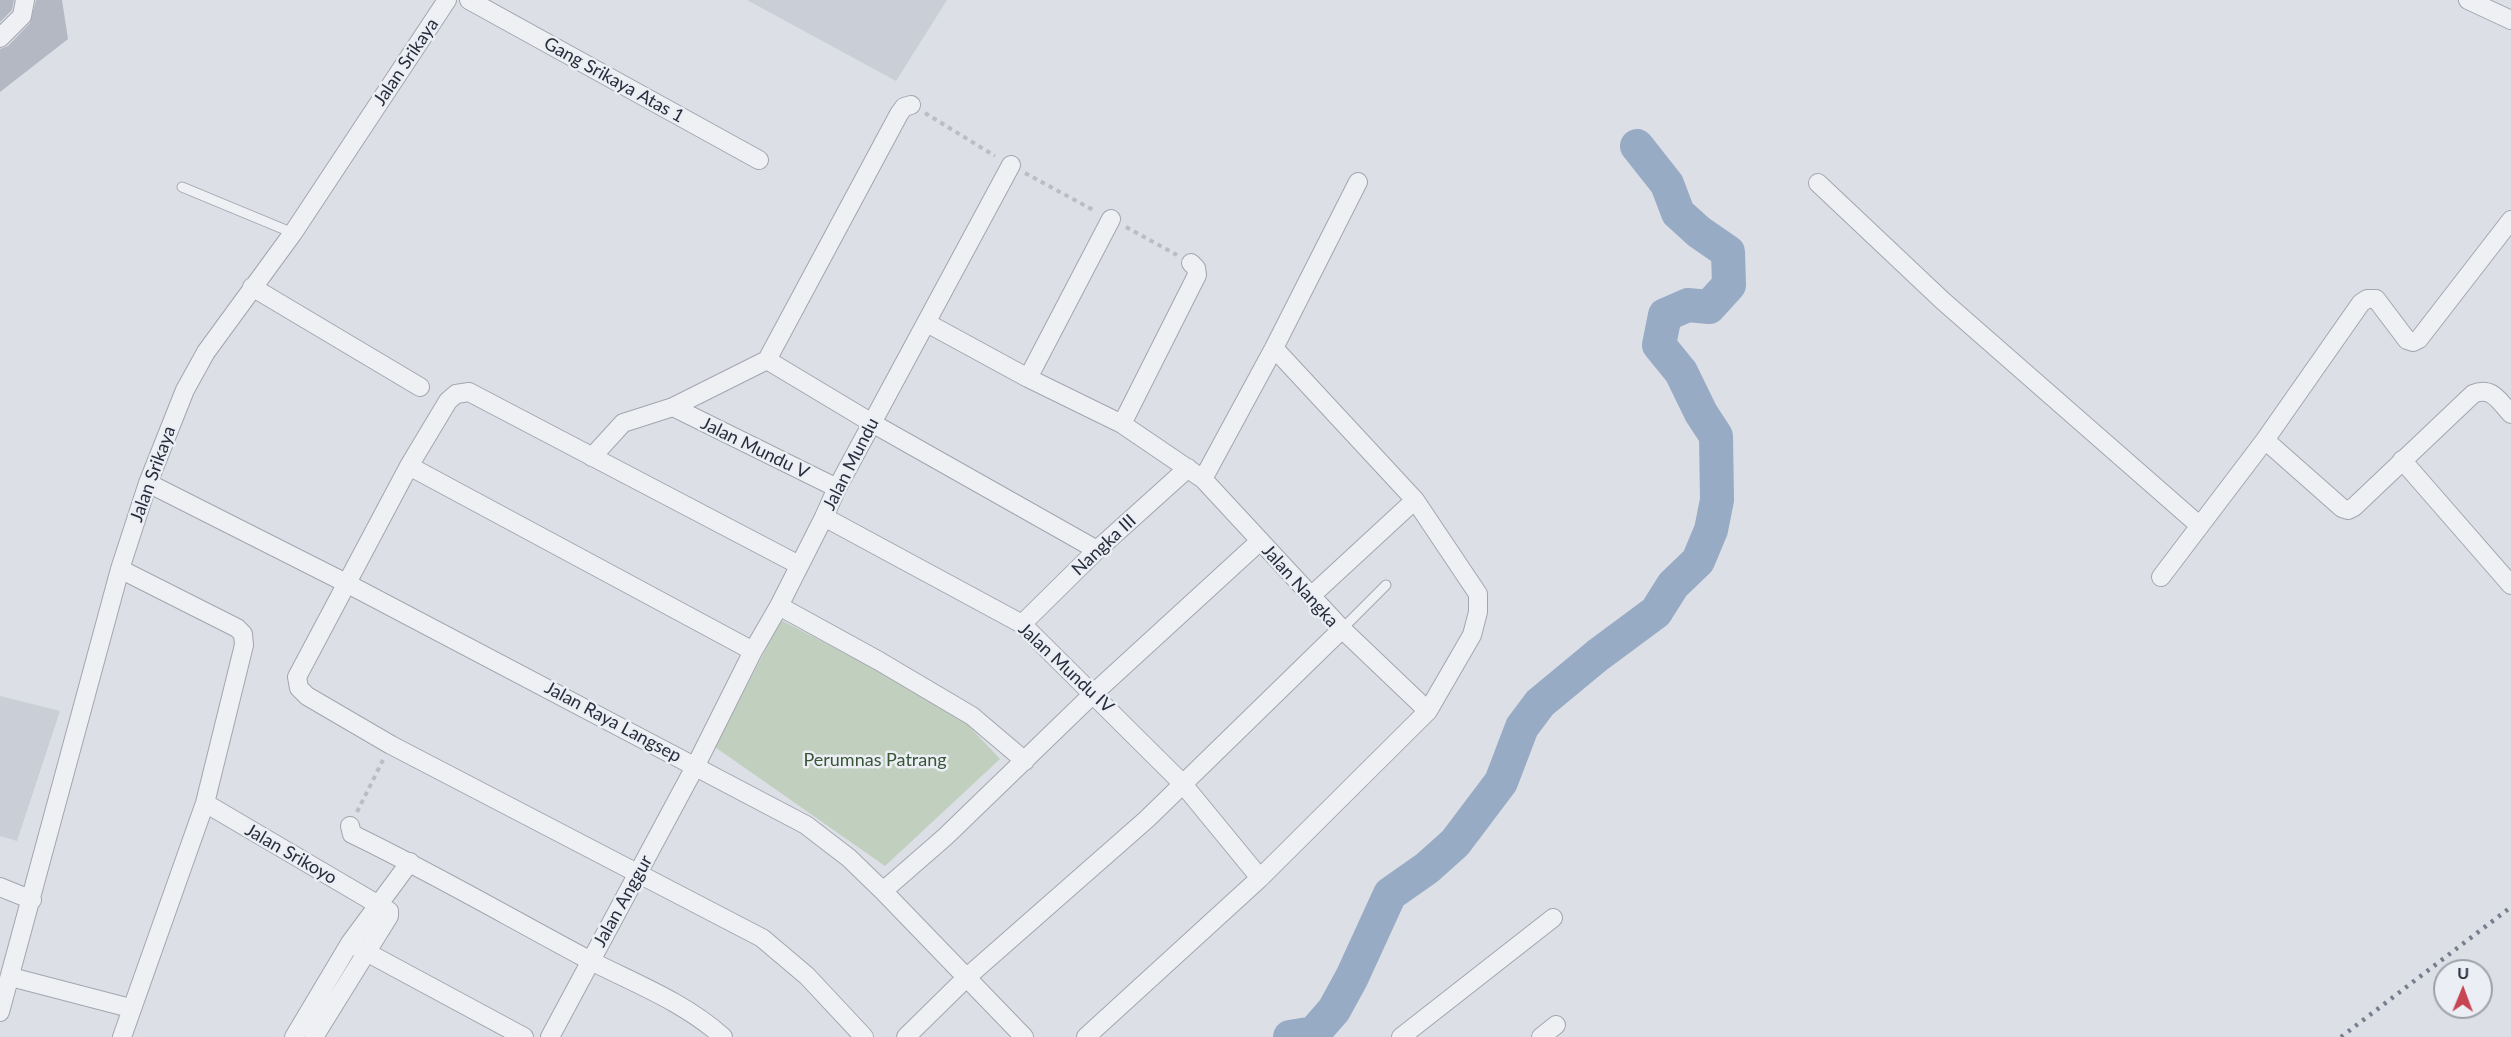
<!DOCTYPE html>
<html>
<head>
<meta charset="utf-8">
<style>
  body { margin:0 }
  #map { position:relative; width:2511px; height:1037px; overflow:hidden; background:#dcdfe6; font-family:Lato,sans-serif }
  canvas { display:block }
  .north { position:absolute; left:2433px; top:959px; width:60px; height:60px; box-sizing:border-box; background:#ebeef4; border:2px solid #9da1aa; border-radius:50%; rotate:1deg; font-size:16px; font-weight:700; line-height:24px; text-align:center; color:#272d3b }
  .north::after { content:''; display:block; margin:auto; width:21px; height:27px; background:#c74552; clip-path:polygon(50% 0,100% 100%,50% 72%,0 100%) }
</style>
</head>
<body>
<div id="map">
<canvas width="2511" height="1037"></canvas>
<div class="north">U</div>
</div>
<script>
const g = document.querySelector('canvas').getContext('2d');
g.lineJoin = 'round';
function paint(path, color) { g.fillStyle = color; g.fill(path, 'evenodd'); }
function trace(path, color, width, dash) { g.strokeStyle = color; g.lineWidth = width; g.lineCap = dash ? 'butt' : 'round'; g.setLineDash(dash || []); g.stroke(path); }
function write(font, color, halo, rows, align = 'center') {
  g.font = font + ' Lato,sans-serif'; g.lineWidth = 5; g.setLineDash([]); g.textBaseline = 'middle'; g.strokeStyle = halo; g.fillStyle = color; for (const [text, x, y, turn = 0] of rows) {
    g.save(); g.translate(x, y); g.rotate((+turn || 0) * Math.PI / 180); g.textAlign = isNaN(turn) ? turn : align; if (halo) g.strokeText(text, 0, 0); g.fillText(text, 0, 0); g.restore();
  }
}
const built = new Path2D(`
  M747 0H947L896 81Z
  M0 696 60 711 17 841 0 836Z`);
const green = new Path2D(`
  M781 620 954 710 1000 759 885 866 715 747Z`);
const river = new Path2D(`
  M1290 1037 1314 1033 1334 1010 1352 977 1390 894 1427 868 1455 843 1501 782 1522 727 1540 703 1598 655 1656 612 1673 585 1698 561 1711 530 1717 500 1716 436 1701 413 1681 372 1659 345 1665 315 1688 305 1709 307 1729 285 1728 252 1699 232 1678 213 1667 184 1637 146`);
const building = new Path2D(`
  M0 0H14L12 10 0 22Z
  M36 0H62L68 39 0 92V49L8 46 30 23Z`);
const path = new Path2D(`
  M925 113 995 156
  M1025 173 1095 211
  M1126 227 1177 255
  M357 812 383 760`);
const service = new Path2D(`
  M182 187 293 233
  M1342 629 1386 585`);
const minor = new Path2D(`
  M469 0 759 160
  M2468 0 2511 20
  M0 38 22 16 25 0
  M911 105 904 107 899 114 767 360 872 423 1097 550
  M1818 183 1943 301 2200 526
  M252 287 420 387
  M1028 378 1111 219
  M673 407 837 488
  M1122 424 1197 275 1196 268 1191 263
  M2265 440 2342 508 2348 510 2354 507 2473 394C2492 386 2499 401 2511 414
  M592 457 623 423 673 407 767 360
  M2402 460 2511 585
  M409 466 448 401 456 394 469 392 799 565
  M1203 479 1274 348 1358 182
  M148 483 346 583 806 825 849 858 883 891 1024 1037
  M824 517 1022 624 1182 783 1260 878
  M120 569 237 628 243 634 244 645 205 803 122 1037
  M2161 577 2265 440 2361 303 2367 299H2376L2407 340 2413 342 2419 339 2511 220
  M1311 596 1415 500
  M779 606 879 661 972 716 1025 761
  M1022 624 1097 550 1188 468
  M1342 629 1428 711
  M753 651 409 466 297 677 299 688 307 696 391 745 762 938 807 976 864 1037
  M205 803 389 911V916L314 1037
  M350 826 352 834C433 873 510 918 589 960 636 984 684 1002 723 1037
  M0 887 32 900
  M883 891 945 837 1094 693 1260 541
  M357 947 524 1037
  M11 977 130 1008
  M0 1012 120 569 148 483 185 390 206 352 293 233 447 0
  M294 1037 350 943 410 862
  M550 1037 696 765 753 651 779 606 824 517 837 488 1011 165
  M906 1037 966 978 1147 819 1342 629 1203 479 1122 424 1028 378 927 323
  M1086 1037 1260 878 1428 711 1472 635 1478 612V594L1415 500 1274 348
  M1401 1037 1553 918
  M1541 1037 1556 1025`);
const rail = new Path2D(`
  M2341 1037 2511 907`);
const streetNames = [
  ["Jalan Srikaya",406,62,-56],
  ["Gang Srikaya Atas 1",614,80,29],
  ["Jalan Mundu V",755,448,26],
  ["Jalan Mundu",851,464,-63],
  ["Jalan Srikaya",153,474,-70],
  ["Nangka III",1104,545,-43],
  ["Jalan Nangka",1300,586,48],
  ["Jalan Mundu IV",1066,668,43],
  ["Jalan Raya Langsep",613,722,28],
  ["Jalan Srikoyo",291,854,30],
  ["Jalan Anggur",623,901,-61]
];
const parkNames = [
  ["Perumnas Patrang",875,760]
];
paint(built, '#caced7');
paint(green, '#c1cfbe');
trace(river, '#98abc5', 34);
paint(building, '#b4b8c2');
trace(service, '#a2a6af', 11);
trace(minor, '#a2a6af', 20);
trace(path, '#bbbdc4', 4, [4.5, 4.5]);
trace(service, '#eff0f4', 9);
trace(minor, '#eff0f4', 18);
trace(rail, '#767e8e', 4.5, [3, 6]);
write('18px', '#272d3b', '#ebeef4', streetNames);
write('18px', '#395635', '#ebeef4', parkNames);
</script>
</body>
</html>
